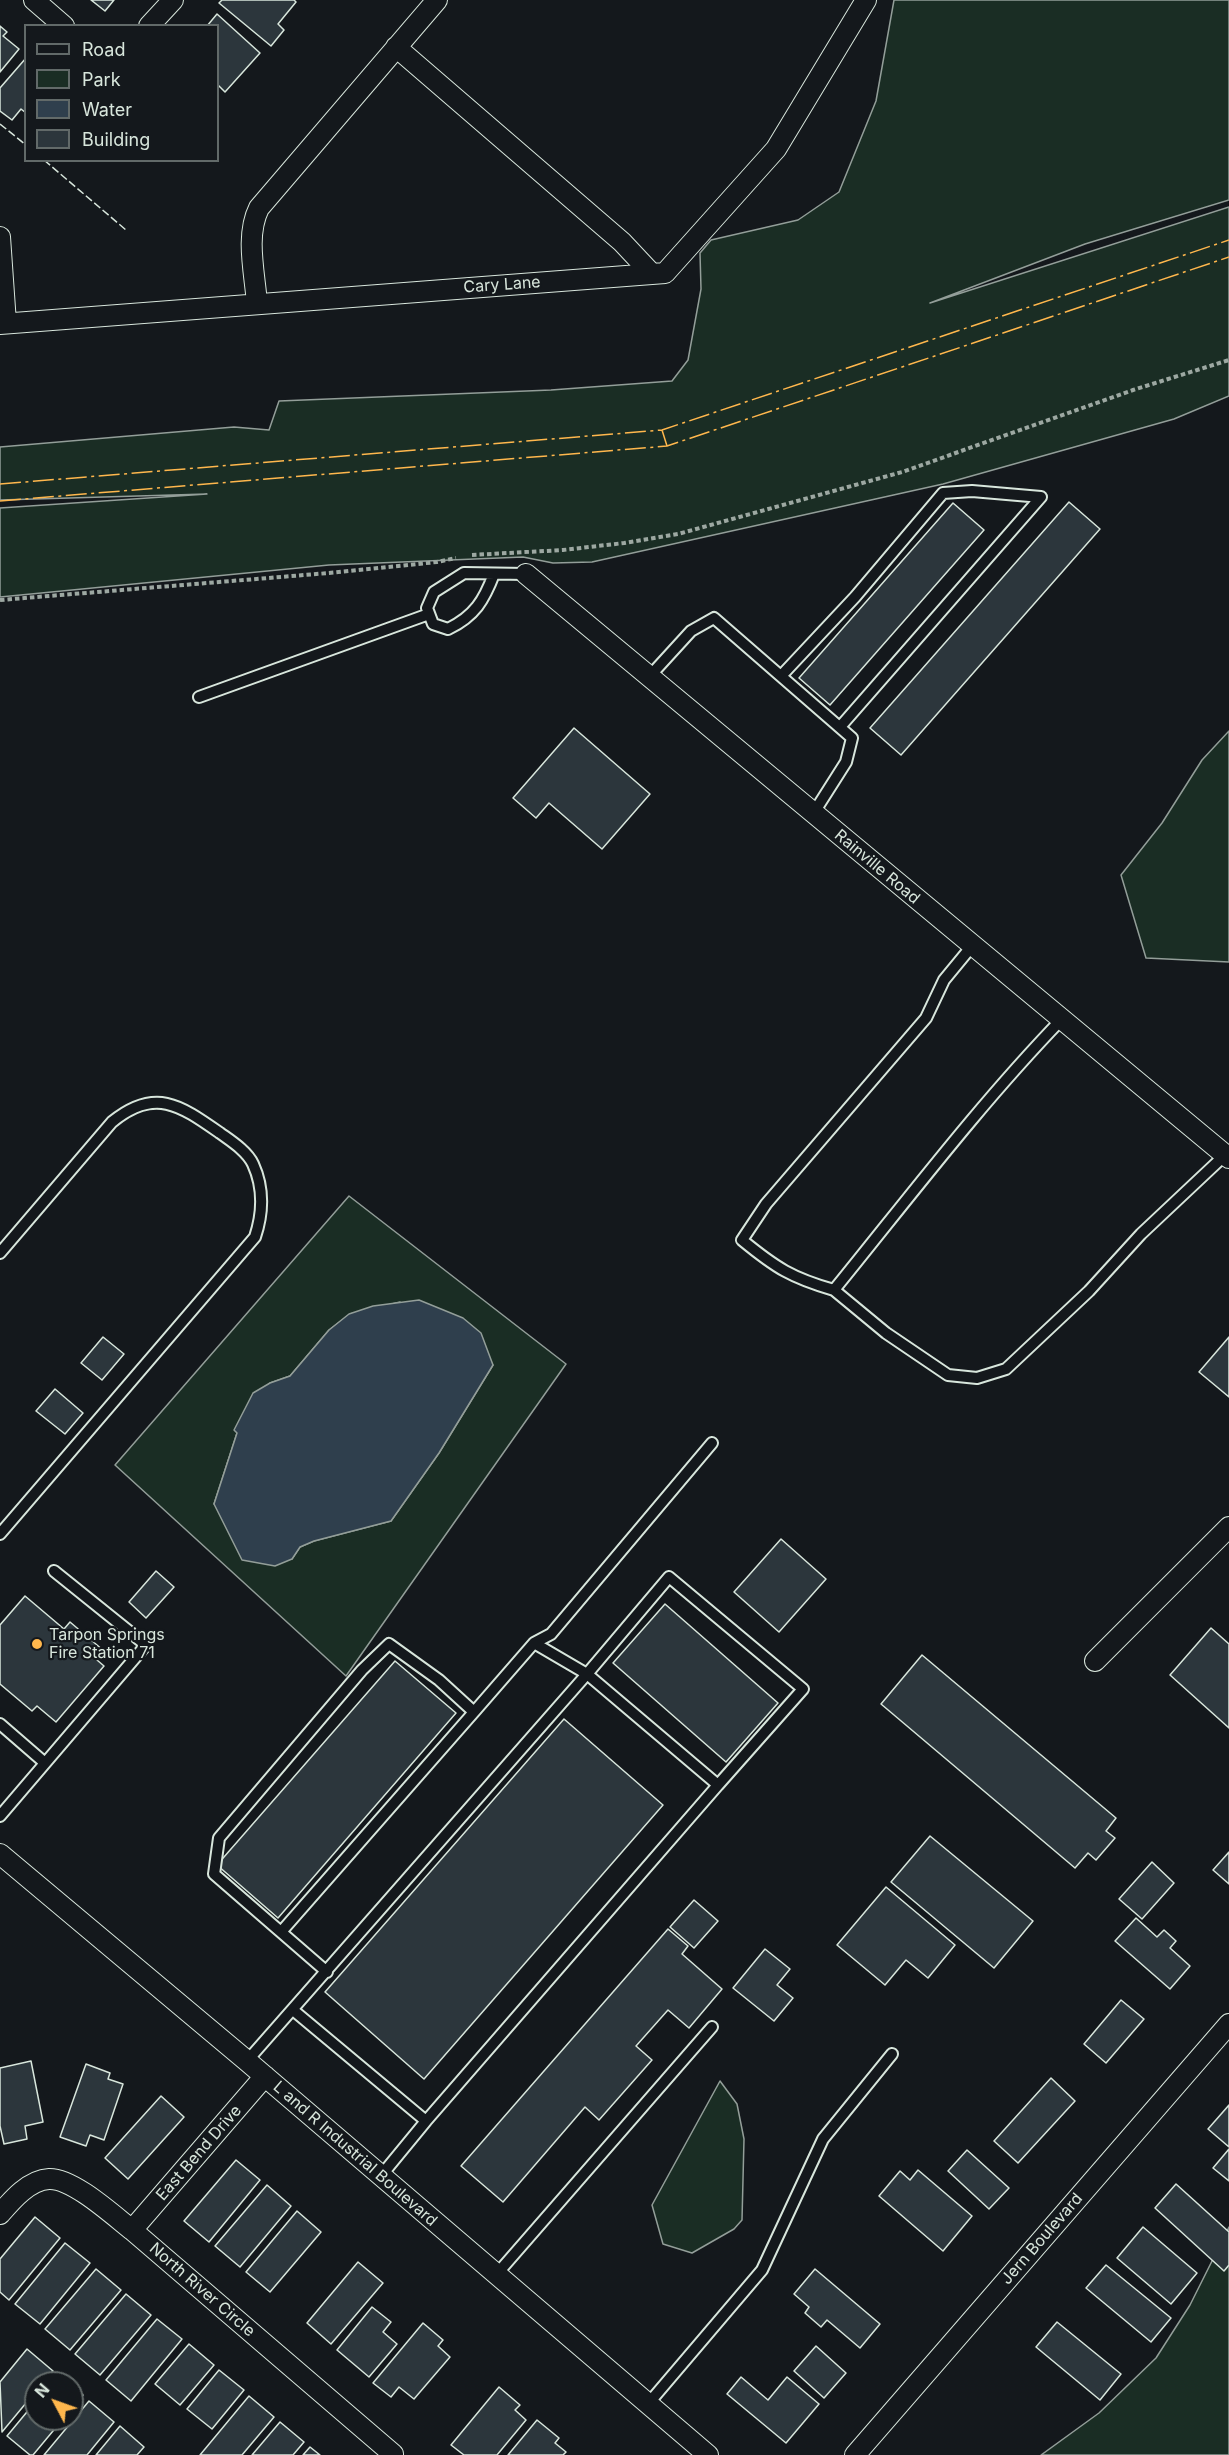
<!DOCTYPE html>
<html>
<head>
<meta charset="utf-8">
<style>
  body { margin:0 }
  #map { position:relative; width:1229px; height:2455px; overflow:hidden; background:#14181c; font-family:Inter,sans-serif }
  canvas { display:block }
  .legend { position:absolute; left:24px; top:24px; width:195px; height:138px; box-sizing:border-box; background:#14181c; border:2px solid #626a69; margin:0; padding:8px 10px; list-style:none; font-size:18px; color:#d8e6dc }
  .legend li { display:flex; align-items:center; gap:12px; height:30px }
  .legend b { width:30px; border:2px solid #626a69 }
  .north { position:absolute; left:24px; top:2371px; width:60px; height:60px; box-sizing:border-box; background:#14181c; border:2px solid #626a69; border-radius:50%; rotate:311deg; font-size:16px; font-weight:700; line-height:24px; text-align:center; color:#d8e6dc }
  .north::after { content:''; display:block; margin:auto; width:21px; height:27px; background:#ffb74d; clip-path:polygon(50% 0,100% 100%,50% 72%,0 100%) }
</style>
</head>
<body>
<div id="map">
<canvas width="1229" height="2455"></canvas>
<ul class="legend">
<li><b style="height:8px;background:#14181c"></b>Road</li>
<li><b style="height:16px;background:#1a2d24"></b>Park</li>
<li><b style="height:16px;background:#2f3f4d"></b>Water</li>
<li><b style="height:16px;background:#2c363c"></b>Building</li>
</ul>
<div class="north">N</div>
</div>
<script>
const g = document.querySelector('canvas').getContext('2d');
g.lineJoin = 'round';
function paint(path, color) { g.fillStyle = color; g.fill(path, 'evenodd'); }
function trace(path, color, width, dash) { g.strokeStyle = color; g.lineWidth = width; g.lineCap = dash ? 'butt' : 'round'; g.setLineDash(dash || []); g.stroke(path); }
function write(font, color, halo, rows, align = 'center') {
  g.font = font + ' Inter,sans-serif'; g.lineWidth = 4.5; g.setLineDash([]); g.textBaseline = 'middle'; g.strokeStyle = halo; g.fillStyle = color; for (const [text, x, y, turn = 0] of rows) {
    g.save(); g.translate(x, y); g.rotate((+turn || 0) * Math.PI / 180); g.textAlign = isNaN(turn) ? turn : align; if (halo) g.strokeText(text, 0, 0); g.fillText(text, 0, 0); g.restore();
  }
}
const green = new Path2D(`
  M894 0H1229V200L1085 244 930 303 1229 207V396L1174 419 943 484 592 562 553 563 523 557 329 565 0 597V508L207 494 0 500V447L234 427 269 430 279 401 551 390 672 381 688 360 701 289 700 253 711 240 798 220 839 192 876 101Z
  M1229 731V962L1146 958 1121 875 1162 823 1202 760Z
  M349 1196 566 1364 346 1676 115 1465ZM400 1302 493 1365 439 1453 391 1521 314 1541 300 1547 292 1559 214 1504 237 1433 270 1383 290 1376 329 1330 350 1314Z
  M720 2081 737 2104 744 2139 742 2220 734 2229 692 2253 663 2244 652 2205Z
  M1229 2227V2455H1041L1099 2413 1156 2358 1190 2305Z`);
const water = new Path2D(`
  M419 1300 463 1318 481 1333 493 1365 439 1453 391 1521 314 1541 300 1547 292 1559 275 1566 242 1560 214 1504 237 1433 234 1430 253 1393 270 1383 290 1376 329 1330 349 1314 373 1306Z`);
const building = new Path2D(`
  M91 0H114L105 11Z
  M222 0H294L296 2 278 24 284 30 271 46 219 3Z
  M217 14 260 53 225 92 218 85V26H207Z
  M0 26 7 32 3 36 19 49 0 72Z
  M26 58V113L21 109 12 120 0 111V88Z
  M1069 502 1100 529 901 755 870 728Z
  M953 503 984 530 830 705 799 678Z
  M574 728 650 794 602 849 549 803 536 818 513 798Z
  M103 1337 124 1354 102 1380 81 1363Z
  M1229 1337V1397L1199 1372Z
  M55 1389 83 1413 65 1434 36 1411Z
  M781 1539 826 1579 779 1632 734 1592Z
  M156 1571 174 1587 146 1618 129 1602Z
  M25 1596 64 1629 70 1622 104 1651 97 1660 104 1666 56 1722 37 1706 32 1711 0 1684V1625Z
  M665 1604 778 1703 726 1762 613 1663Z
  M1211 1628 1229 1644V1728L1170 1675Z
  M922 1655 1116 1818 1106 1831 1115 1838 1096 1860 1088 1853 1075 1868 881 1704Z
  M395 1661 456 1713 278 1918 217 1865Z
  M564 1719 663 1805 424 2079 325 1992Z
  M930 1836 1033 1921 994 1968 891 1882Z
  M1229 1852V1884L1213 1870Z
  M1152 1862 1174 1883 1142 1919 1119 1899Z
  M886 1887 955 1945 928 1978 906 1960 885 1985 837 1945Z
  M694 1900 718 1921 694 1948 670 1927Z
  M1136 1918 1157 1937 1164 1930 1176 1941 1170 1948 1190 1966 1170 1989 1115 1941Z
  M668 1929 688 1946 682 1954 722 1989 689 2028 668 2010 636 2046 652 2060 599 2120 585 2107 503 2202 461 2166Z
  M765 1949 790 1969 777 1985 793 1998 774 2021 733 1988Z
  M1121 2000 1144 2019 1106 2063 1084 2044Z
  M31 2061 43 2122 25 2126 27 2139 4 2144 0 2126V2068Z
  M86 2064 110 2073 108 2079 123 2084 104 2140 90 2135 86 2146 60 2137Z
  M1051 2078 1075 2101 1018 2163 994 2141Z
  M161 2096 184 2117 128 2179 105 2158Z
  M1229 2105V2147L1208 2129Z
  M1229 2149V2181L1213 2168Z
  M967 2150 1009 2188 989 2209 948 2171Z
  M236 2160 260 2180 209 2242 184 2221Z
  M918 2170 972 2216 943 2251 879 2196 900 2171 910 2180Z
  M1176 2184 1229 2232V2265L1224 2271 1155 2208Z
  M267 2185 291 2206 240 2267 215 2246Z
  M297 2211 321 2232 270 2292 246 2272Z
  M35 2217 60 2238 9 2300 0 2292V2259Z
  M1143 2227 1197 2273 1171 2304 1117 2258Z
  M65 2243 90 2263 40 2324 15 2304Z
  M358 2262 383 2283 331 2344 307 2323Z
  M1106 2265 1171 2318 1151 2342 1086 2288Z
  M96 2269 121 2290 70 2350 45 2329Z
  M815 2269 880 2324 860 2348 827 2320 821 2327 805 2313 809 2307 794 2294Z
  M126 2294 151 2315 100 2375 75 2354Z
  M372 2307 391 2322 383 2332 397 2344 369 2377 337 2350Z
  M157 2319 182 2339 131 2401 106 2380Z
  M1057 2322 1121 2374 1100 2400 1036 2347Z
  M423 2323 443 2340 438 2346 450 2357 414 2399 399 2387 391 2397 373 2383Z
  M189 2344 214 2365 180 2405 155 2384Z
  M816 2346 846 2373 824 2398 794 2371Z
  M27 2349 53 2371 43 2383H36V2391L2 2432 0 2382Z
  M219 2370 244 2390 212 2429 187 2409Z
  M58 2375 68 2383H51Z
  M741 2377 768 2400 787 2377 819 2404 786 2443 727 2394Z
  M72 2386 83 2395 72 2408Z
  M499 2387 520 2405 515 2410 526 2420 497 2455H464L451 2445Z
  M249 2396 274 2417 242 2455H200Z
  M36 2401V2419H63L33 2455H30L7 2436Z
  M89 2401 114 2422 87 2455H44Z
  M537 2420 559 2438 555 2443 566 2452 563 2455H508Z
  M280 2422 304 2442 293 2455H252Z
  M120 2426 144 2447 137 2455H96Z
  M310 2447 320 2455H303Z`);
const path = new Path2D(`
  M472 555 563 550 624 543 678 534 902 472 1133 390 1229 360
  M0 600 329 573 437 562 456 558`);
const lane = new Path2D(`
  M494 574C484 600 475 616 448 629L433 624 427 608 434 592 464 573 526 574
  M781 676 855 597 943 493 972 491 1041 497 840 727
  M649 677 691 631 714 618 852 738 846 762 813 814
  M199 697 429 614
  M1061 1020C979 1105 908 1199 834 1290L886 1333 948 1375 977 1378 1006 1369 1089 1291 1141 1234 1225 1155
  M0 1253 112 1122C155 1087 180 1105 220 1133 231 1141 247 1151 253 1164 264 1188 263 1213 255 1237L0 1534
  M834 1290C792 1278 776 1268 742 1240L766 1204 926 1018 944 980 972 946
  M534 1643 551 1634 712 1443
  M474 1712 534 1643 587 1674 669 1577 803 1689 718 1785
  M0 1724 45 1763
  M0 1816 146 1645 54 1571
  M281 1932 474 1712 439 1680 389 1644 362 1670 219 1838 214 1874 327 1972
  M293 2010 426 2121
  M247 2061 587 1674 718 1785 426 2121 380 2177
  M496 2275 712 2027
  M648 2404 762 2270 823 2139 892 2054`);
const street = new Path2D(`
  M34 0 64 26
  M149 26 173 0
  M396 47 622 242 652 274
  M0 237 6 323
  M257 304C255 274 245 236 259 208L437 0
  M0 324 665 273 776 149 866 0
  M526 574 1229 1158
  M1095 1661 1229 1527
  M0 1854 247 2061 708 2455
  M0 2214C12 2200 29 2180 49 2179 73 2178 114 2216 132 2230L393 2454
  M132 2230 265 2076
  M855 2455 1229 2024`);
const fence = new Path2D(`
  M0 124 26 145
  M44 160 126 230`);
const power = new Path2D(`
  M662 430 667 446
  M0 484 662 430 1229 240
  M0 501 667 446 1229 257`);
const markers = [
  [37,1644,6,"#ffb74d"]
];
const streetNames = [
  ["Cary Lane",502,285,-4],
  ["Rainville Road",877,867,40],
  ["East Bend Drive",199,2153,-49],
  ["L and R Industrial Boulevard",355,2154,41],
  ["Jern Boulevard",1042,2239,-49],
  ["North River Circle",202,2290,41]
];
const poiNames = [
  ["Tarpon Springs",49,1635],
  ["Fire Station 71",49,1653]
];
paint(green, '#1a2d24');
trace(green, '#939e99', 1.5);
paint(water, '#2f3f4d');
trace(water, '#939e99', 1.5);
paint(building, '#2c363c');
trace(building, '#d8e6dc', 1.5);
trace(lane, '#d8e6dc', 14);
trace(street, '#d8e6dc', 22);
trace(path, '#9da8a2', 4, [4.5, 3]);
trace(lane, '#14181c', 10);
trace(street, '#14181c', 20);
trace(fence, '#d8e6dc', 1.5, [8, 3]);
trace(power, '#ffb74d', 1.5, [21, 4.5, 3, 4.5]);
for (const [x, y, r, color] of markers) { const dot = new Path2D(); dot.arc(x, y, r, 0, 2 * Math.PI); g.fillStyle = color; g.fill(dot); trace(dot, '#14181c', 2); }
write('16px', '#d8e6dc', '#14181c', streetNames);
write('16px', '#d8e6dc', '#14181c', poiNames, 'left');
</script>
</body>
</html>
